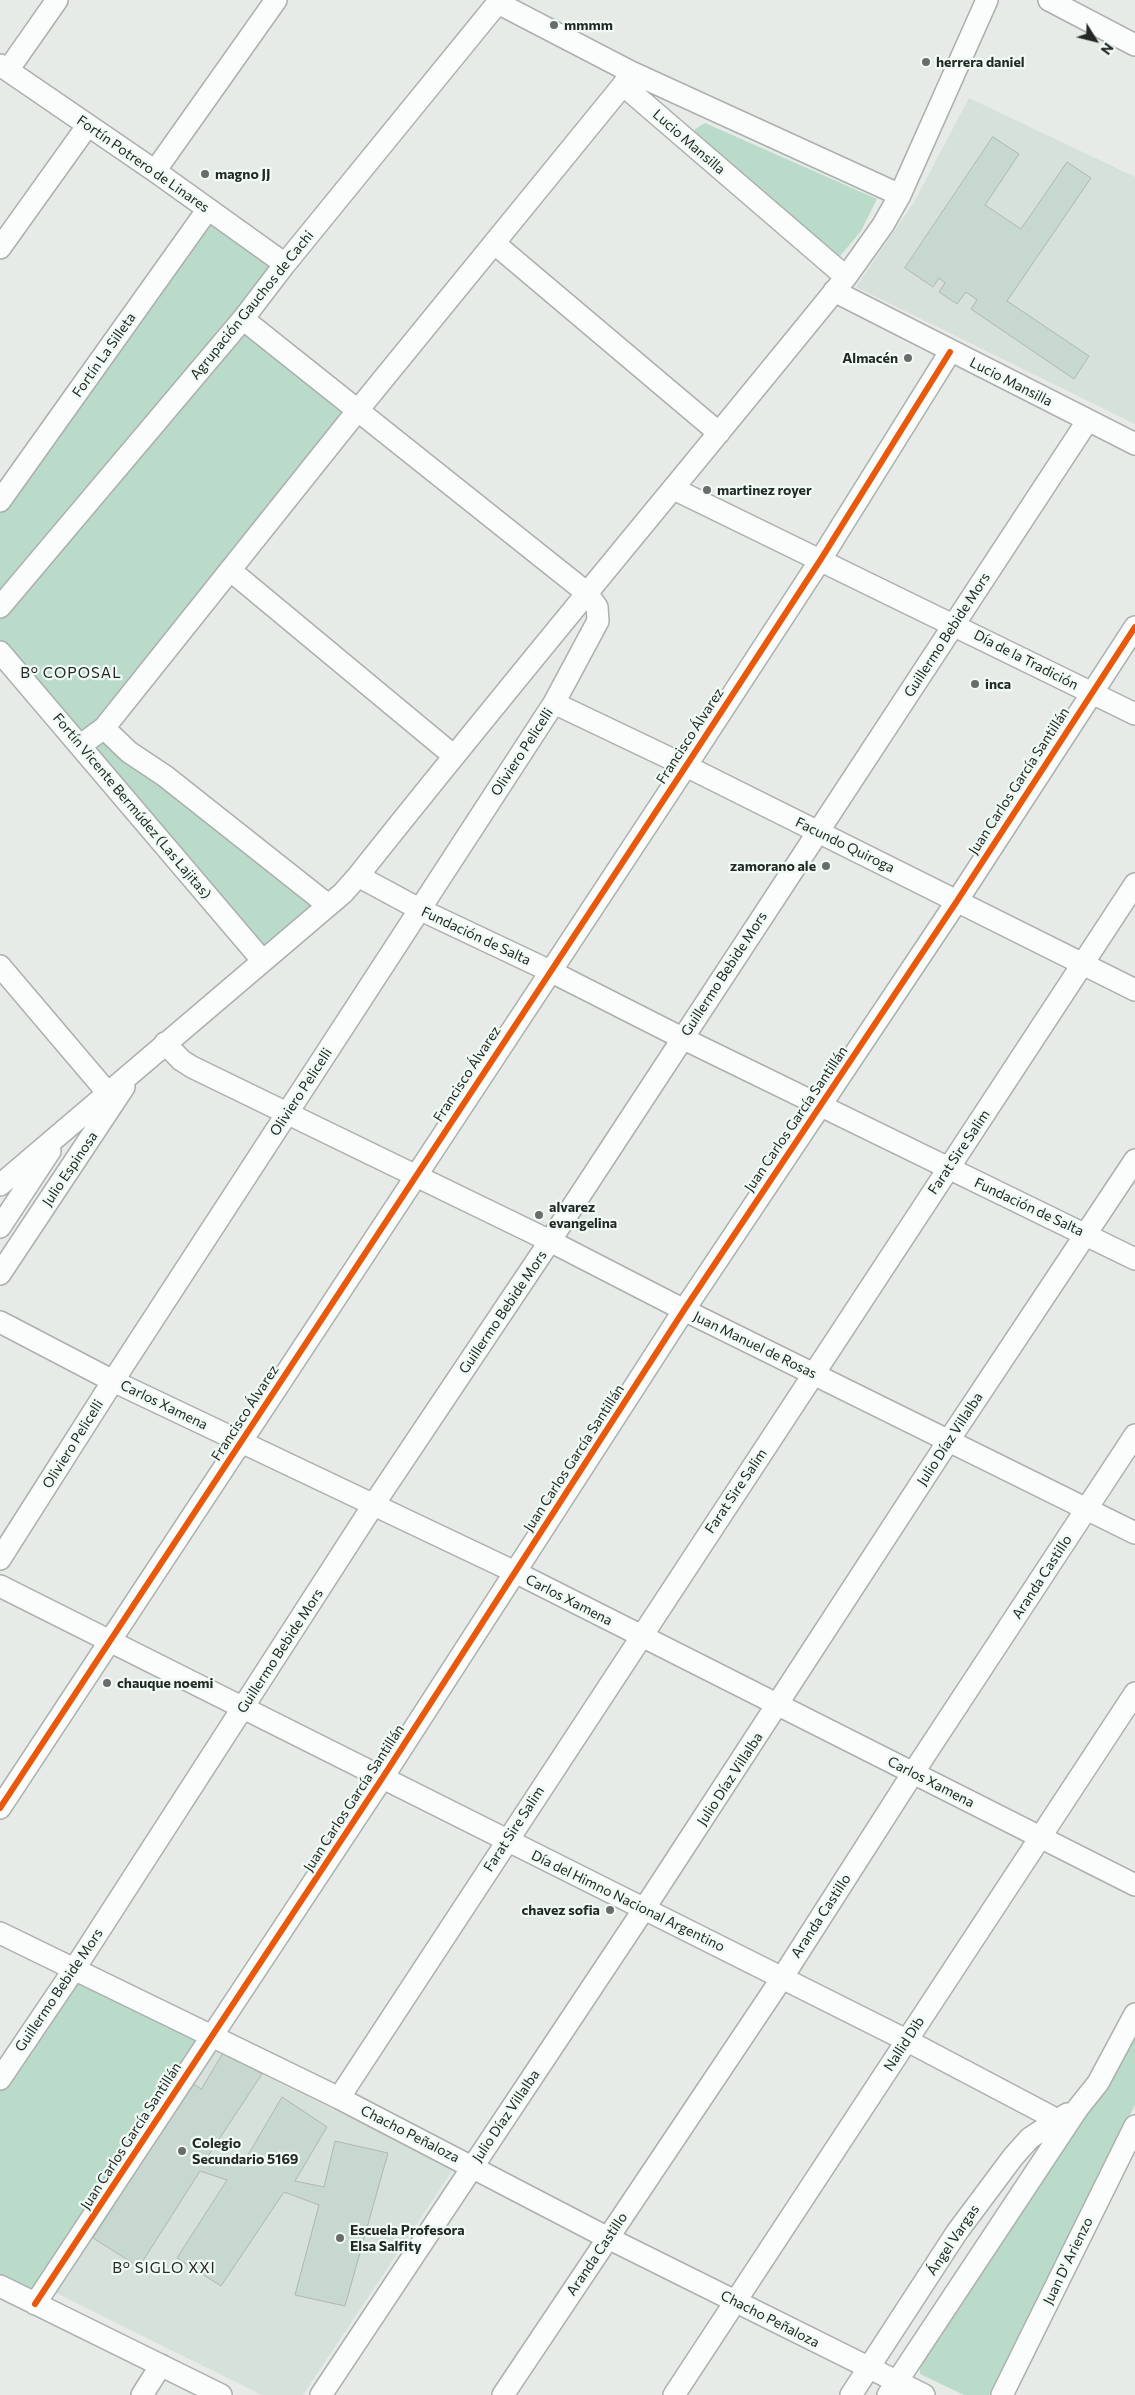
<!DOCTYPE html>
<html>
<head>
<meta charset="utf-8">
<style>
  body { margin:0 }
  #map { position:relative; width:1135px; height:2395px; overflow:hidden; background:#e6ebe8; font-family:Commissioner,sans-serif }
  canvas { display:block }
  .north { position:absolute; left:1070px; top:15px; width:50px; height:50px; -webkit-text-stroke:4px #f0fbf5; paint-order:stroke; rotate:126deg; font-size:14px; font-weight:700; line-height:20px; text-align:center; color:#242826 }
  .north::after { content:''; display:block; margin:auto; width:18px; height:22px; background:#242826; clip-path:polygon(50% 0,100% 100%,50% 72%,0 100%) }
</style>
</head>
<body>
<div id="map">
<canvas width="1135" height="2395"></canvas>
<div class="north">N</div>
</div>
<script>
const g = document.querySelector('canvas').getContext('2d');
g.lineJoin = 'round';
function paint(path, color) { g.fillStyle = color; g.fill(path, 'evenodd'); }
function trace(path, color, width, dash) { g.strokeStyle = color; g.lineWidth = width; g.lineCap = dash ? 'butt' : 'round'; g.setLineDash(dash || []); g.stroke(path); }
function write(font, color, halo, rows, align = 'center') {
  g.font = font + ' Commissioner,sans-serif'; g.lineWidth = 4.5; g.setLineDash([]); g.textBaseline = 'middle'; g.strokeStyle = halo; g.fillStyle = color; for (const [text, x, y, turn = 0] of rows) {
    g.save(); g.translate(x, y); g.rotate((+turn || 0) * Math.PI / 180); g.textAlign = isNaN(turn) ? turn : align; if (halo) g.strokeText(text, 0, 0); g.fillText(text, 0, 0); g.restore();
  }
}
const built = new Path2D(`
  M969 98 1135 177V424L856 287 914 202Z
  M214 2051 454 2168 303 2395H262L56 2293Z`);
const green = new Path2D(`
  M705 123 877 199 861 231 837 260 695 140V129Z
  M208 209 285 264 243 319 358 410 105 728 328 905 262 960 0 652V501Z
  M76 1978 198 2041 35 2294 0 2277V2091Z
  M1135 2035V2105L989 2395H964L920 2374V2365Z`);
const building = new Path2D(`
  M993 137 1019 154 985 205 1021 229 1067 162 1091 178 1007 301 1089 356 1074 379 971 309 977 300 966 292 957 304 939 292 945 283 939 278 933 287 905 268Z
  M224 2052 262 2074 206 2159 242 2165 282 2097 327 2127 295 2181 324 2187 335 2141 388 2153 345 2306 295 2295 319 2205 284 2192 221 2286 177 2258 227 2180 200 2171 139 2267 93 2238 192 2083 201 2089Z`);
const minor = new Path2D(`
  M1049 0 1135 45
  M498 3 631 72 900 195
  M0 65 155 171 285 264
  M8 70 57 0
  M623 85 846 277
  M155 171 276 0
  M494 243 719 433
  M0 248 88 125
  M834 291 1135 444
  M674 489 1135 714
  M0 501 208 209
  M230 570 454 756
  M0 607 243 319 285 264 500 0
  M0 652 262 960
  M554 703 686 766 1135 990
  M104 728 129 752 165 776 328 905
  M81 745 104 728 358 410 623 85 631 72
  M358 876 421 910 550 971 682 1038 1135 1259
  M0 966 107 1092
  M165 1043 181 1060 192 1067 550 1241 684 1310 1135 1533
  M0 1185 343 893 358 876C518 674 684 477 846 277L883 225 900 195 987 0
  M0 1227 50 1151
  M0 1274 124 1087
  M0 1322 113 1381 515 1572 1135 1885
  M0 1559 113 1381 554 703 598 621 597 607 587 593 243 319
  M0 1586 906 2040 1050 2116 1063 2130
  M0 1808 686 766 821 559 950 352
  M0 1933 339 2098 608 2238 924 2395
  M0 2079 75 1968 374 1504 550 1241 1088 420
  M339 2098 1135 884
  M0 2286 221 2395
  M35 2304 383 1777 684 1310 957 901 1135 627
  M142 2395 161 2365
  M321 2395 644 1909 949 1440 1135 1160
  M503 2395 782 1978 913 1773 1135 1435
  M674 2395 1135 1693
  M851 2395 957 2232 1013 2157 1030 2138 1067 2114
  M888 2395 1078 2108 1098 2083 1135 2014
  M1002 2395 1135 2126`);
const cycleway = new Path2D(`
  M0 1808 686 766 821 559 950 352
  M35 2304 383 1777 684 1310 957 901 1135 627`);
const markers = [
  [554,25,5,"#686c6a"],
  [926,62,5,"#686c6a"],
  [205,174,5,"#686c6a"],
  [908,358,5,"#686c6a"],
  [707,490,5,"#686c6a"],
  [975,684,5,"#686c6a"],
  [826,866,5,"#686c6a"],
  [539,1215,5,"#686c6a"],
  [107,1683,5,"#686c6a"],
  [610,1910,5,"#686c6a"],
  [182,2151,5,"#686c6a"],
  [340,2238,5,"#686c6a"]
];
const poiNames = [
  ["mmmm",564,25],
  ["herrera daniel",936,62],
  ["magno JJ",215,174],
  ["Almacén",898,358,"right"],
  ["martinez royer",717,490],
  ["inca",985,684],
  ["zamorano ale",816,866,"right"],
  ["alvarez",549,1207],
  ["evangelina",549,1223],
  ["chauque noemi",117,1683],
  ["chavez sofia",600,1910,"right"],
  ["Colegio",192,2143],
  ["Secundario 5169",192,2159],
  ["Escuela Profesora",350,2230],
  ["Elsa Salfity",350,2246]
];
const streetNames = [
  ["Lucio Mansilla",689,142,41],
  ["Fortín Potrero de Linares",143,164,35],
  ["Agrupación Gauchos de Cachi",252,305,-51],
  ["Fortín La Silleta",104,355,-55],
  ["Lucio Mansilla",1011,382,27],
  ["Guillermo Bebide Mors",947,635,-57],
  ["Día de la Tradición",1026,660,27],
  ["Francisco Álvarez",690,736,-57],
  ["Oliviero Pelicelli",522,752,-57],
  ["Juan Carlos García Santillán",1019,781,-57],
  ["Fortín Vicente Bermúdez (Las Lajitas)",132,806,50],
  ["Facundo Quiroga",845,845,26],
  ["Fundación de Salta",476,936,25],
  ["Guillermo Bebide Mors",724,974,-57],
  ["Francisco Álvarez",467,1074,-57],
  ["Oliviero Pelicelli",301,1092,-57],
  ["Juan Carlos García Santillán",796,1119,-56],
  ["Farat Sire Salim",959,1152,-56],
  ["Julio Espinosa",70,1169,-56],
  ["Fundación de Salta",1029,1207,25],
  ["Guillermo Bebide Mors",503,1312,-56],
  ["Juan Manuel de Rosas",755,1345,26],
  ["Carlos Xamena",164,1405,26],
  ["Francisco Álvarez",245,1413,-57],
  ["Julio Díaz Villalba",950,1439,-57],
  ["Oliviero Pelicelli",73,1444,-58],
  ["Juan Carlos García Santillán",574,1458,-57],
  ["Farat Sire Salim",736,1491,-56],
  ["Aranda Castillo",1042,1577,-57],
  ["Carlos Xamena",569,1600,27],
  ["Guillermo Bebide Mors",280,1651,-57],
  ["Julio Díaz Villalba",730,1779,-57],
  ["Carlos Xamena",931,1782,27],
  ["Juan Carlos García Santillán",354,1798,-57],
  ["Farat Sire Salim",514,1829,-57],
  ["Día del Himno Nacional Argentino",628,1901,26],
  ["Aranda Castillo",821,1916,-57],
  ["Guillermo Bebide Mors",59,1990,-56],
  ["Nallid Dib",904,2044,-57],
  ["Julio Díaz Villalba",506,2116,-56],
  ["Chacho Peñaloza",410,2134,27],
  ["Juan Carlos García Santillán",131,2136,-57],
  ["Ángel Vargas",953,2240,-56],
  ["Aranda Castillo",597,2254,-56],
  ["Juan D' Arienzo",1068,2261,-64],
  ["Chacho Peñaloza",770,2319,27]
];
const neighbourhoodNames = [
  ["B° COPOSAL",71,673],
  ["B° SIGLO XXI",164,2268]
];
paint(built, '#d5e1da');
paint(green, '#badbc9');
paint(building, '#c6d8cf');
trace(building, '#b2b6b4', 1);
trace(minor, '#abafad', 24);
trace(minor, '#fbfcfc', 21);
trace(cycleway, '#e8590c', 6);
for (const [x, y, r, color] of markers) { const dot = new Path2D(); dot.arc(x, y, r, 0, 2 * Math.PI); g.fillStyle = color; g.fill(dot); trace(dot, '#f0fbf5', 2); }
write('bold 14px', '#242826', '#f0fbf5', poiNames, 'left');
write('14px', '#242826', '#f0fbf5', streetNames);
g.letterSpacing = '1px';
write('15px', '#242826', '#f0fbf5', neighbourhoodNames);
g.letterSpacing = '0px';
</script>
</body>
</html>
